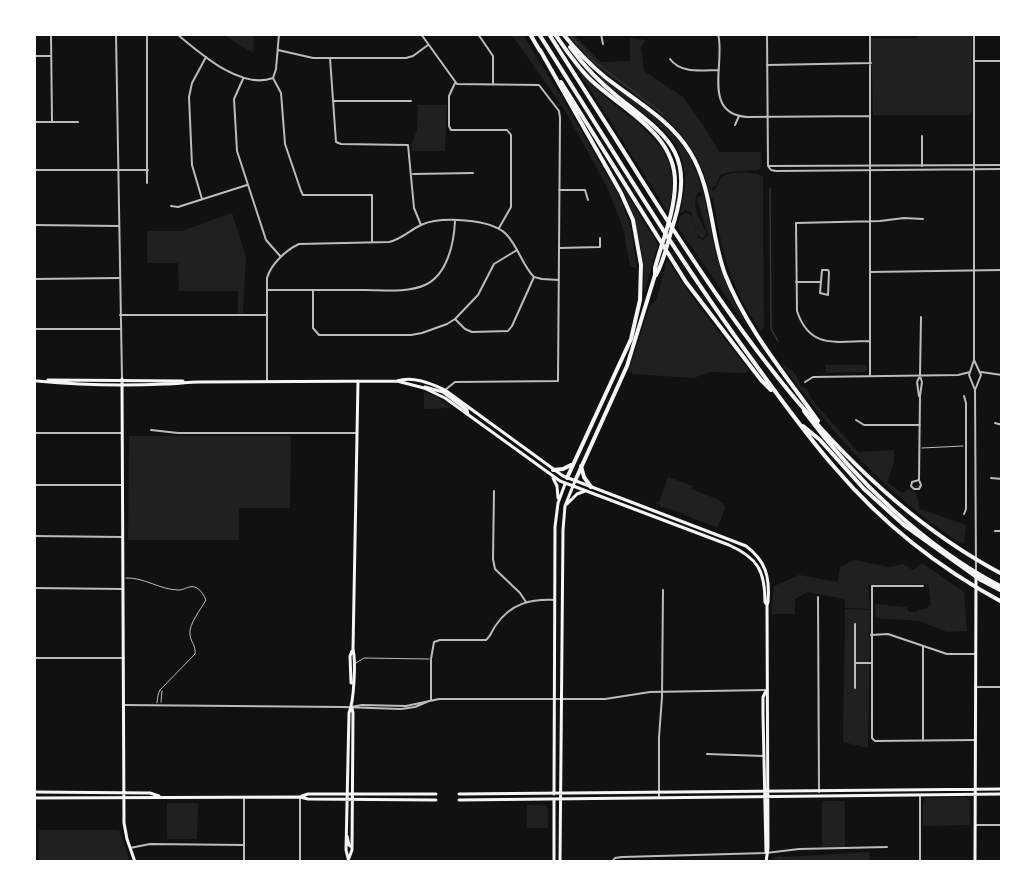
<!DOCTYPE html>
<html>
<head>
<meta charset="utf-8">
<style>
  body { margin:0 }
  #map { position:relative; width:1036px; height:896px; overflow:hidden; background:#111; font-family:"PT Serif",serif }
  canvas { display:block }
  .frame { position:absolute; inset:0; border:36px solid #fff; pointer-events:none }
</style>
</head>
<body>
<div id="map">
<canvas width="1036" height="896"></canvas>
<div class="frame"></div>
</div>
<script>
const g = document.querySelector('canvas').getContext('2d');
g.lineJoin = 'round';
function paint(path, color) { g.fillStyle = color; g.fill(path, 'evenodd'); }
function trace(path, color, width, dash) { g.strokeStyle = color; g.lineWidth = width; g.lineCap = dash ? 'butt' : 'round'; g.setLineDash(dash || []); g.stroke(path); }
const green = new Path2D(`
  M918 34 972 35V111L970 115H873L871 38H917Z
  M224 35H254L253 53Z
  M512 35H523L562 98 619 196 631 228 637 269 630 266 623 228 607 187 565 111Z
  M566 35H574L601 62 630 61V38L646 40 641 47 644 71 683 97 705 128 719 152H761V167L759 170 729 172 720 175 715 186 711 189 713 192C716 188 718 182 721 178 726 171 758 171 763 177L764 327 760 330C728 282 722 253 713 197L711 199 704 173 697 158 681 134 657 111 592 63Z
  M575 66C586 75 596 89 608 99 649 134 685 151 668 212Z
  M597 73C624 96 659 114 681 144 707 179 707 221 718 261 725 285 737 306 748 328L677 226 681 215 687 213 692 217 698 238 703 240 708 235 697 200 698 197 702 196V192L700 191C688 202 701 221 706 232L705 237 701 238 697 234 691 212 685 210 680 214C698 147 666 130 619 94 611 88 599 80 597 73Z
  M418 105H447L445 151H412L411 145 417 130Z
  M617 177 658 245 644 293C645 252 636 215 617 177Z
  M232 213 246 257 243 313H238V291H179L178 263H147V231H182Z
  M667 259 699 307 749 370 745 373 711 372 693 378 633 374 629 370 649 308 657 298Z
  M780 362 793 371 798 378 800 386 807 389 812 400 858 452 894 450V463L887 482 902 493 909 489 916 492 920 509 966 525 964 543 962 544C888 496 831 433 780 362Z
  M825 365H867V370L864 372 826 373Z
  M424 392 437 397 450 406V408L424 409Z
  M129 436H291L290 508H239V540H128Z
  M668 477 693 486 691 489 717 499 724 504 725 508 718 527C702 525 672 506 661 508L660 505 656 503V502H659Z
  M854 560 890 567 903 564 913 570 922 563 964 592 967 631 947 632 920 621 876 618 875 604 906 607 909 612H916L918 610 926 609 931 604 928 584 868 585 870 609 845 608 844 599 807 592 795 599V614H771L774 586 799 575 838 582 840 567Z
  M845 609 870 610 868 748 843 742Z
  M966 797 970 801V825L923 826V803L925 798Z
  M822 801H845V847H822Z
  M167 803H198L197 839H167Z
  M527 805H545L548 808V828H527Z
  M39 830H119L130 861H39Z
  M869 852 870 861H772L773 858 779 856 783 857Z`);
const stream = new Path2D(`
  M569 34 595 62 663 114
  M770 189 771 329 778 341`);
const service = new Path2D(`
  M922 448 963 446
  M126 578C144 577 160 590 179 590 185 590 190 584 197 588 202 591 204 596 206 600 201 609 188 625 190 635 191 643 196 645 195 654L160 690 158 695 157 703
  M356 663 364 658 429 659
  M161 702 162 691`);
const minor = new Path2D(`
  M51 34 52 122
  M147 34V183
  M177 34C201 54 241 90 273 78
  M279 34 276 69 273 78 281 93 285 144 301 191 303 195H372V242
  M421 34 457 84 539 85 559 111 560 118 558 381 455 382 445 390
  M478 34 493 56V84
  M601 34 603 44
  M718 34C726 61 701 114 747 117L870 116
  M870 34V376
  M278 50 313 58H406L413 56 428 45
  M34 56H50
  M330 58 336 142 341 144 408 145 414 208 421 225
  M670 59C681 74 702 70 719 70
  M974 61H1002
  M767 65 871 63
  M243 79 234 99 237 151 266 240 281 257
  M455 83 449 96V126L451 130H507L511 135V207L499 228
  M333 101H411
  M34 122H78
  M735 125 739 116
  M922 136V166
  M118 170H148
  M413 174 473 173
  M559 190H585L588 200
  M202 199 192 165 189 97 192 83 206 57
  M171 206 178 207 247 185
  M796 223 797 311C810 350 836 341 870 341
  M796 223 880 221 904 218 923 219
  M34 225 119 226
  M559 248 600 247V238
  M822 270H828L829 272 828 295 820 293Z
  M870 272 1002 270
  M34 279 119 278
  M796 282H821
  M267 290C299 290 332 290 365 290 383 290 407 293 425 285 447 275 454 244 455 221
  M313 290V328L319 335H411L422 333 447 324 455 319 478 295 494 264 517 250
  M120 315H267
  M455 319 465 329 472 332 508 331 512 326 534 277
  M34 329H120
  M267 381V278C271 264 286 250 299 244L389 242C402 239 410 230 421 225 441 216 491 219 506 234 518 246 522 265 534 277L542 279 559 280
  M805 382 813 377 958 375 970 372
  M919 396 917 382 920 376
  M964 396 966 403V509L964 514
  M856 420 864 425H920
  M995 423 1002 425
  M151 430 178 433H357
  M34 433H122
  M991 478 1002 479
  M919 480 912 482 911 486 914 489H919L921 485 919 480 920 396 922 382 920 376 921 317
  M34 485H122
  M494 491 493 559 495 569 520 593 526 602
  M995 531H1002
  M34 536 122 537
  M923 586H872V738L875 741 975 740
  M34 588 122 589
  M818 597 819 792
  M855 624V688
  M871 635 888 634 947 654H976
  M34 658H124
  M856 663H871
  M431 700V659L434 642 440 640H486C491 636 492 630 496 625 511 603 531 599 555 600
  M923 740V647
  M707 754 763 756
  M920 795V862
  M659 797V737L662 697 663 590
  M244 798V862
  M975 825H1002
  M130 848 150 844 244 845
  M300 862V798
  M612 862 615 858 622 857 766 853 799 849 887 847`);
const tertiary = new Path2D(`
  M116 34 122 379
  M767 34 768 166
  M974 34V360L969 375 975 390 976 572
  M768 166 771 170 776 171 1002 169
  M768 166 1002 165
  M34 170H118
  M974 360 981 375 975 390
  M981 372 1002 375
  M975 687H1002
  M124 705 343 707 401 709 415 707 429 701
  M351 707 362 705 406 706 439 699H605L650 692 766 690`);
const secondary = new Path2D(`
  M122 379 124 823 127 839 135 862
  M48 380 183 381
  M37 381C79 385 123 386 165 384 177 384 187 382 199 382L397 381C413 376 430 383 445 390L563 476 746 546C766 561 770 577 768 602L767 605
  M397 381 424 388 445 398 560 481 729 545C758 558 765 571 765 602L767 605 768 848 766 862
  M425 387 443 392 467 410 468 414
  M553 478 557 486 558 498
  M567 504 577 494 585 491
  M351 683 350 656 352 651
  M766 691 763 697V714L766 852
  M34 792 150 793 159 796
  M459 794 1002 789
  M554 794 555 527 558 503 565 484
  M302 796 308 794H436
  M34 798 300 797 308 799 436 800
  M459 800 1002 794
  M347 836 349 845 352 847
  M349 858 352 850 353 713 352 708
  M349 862 346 850 349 713C354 701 356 662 353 649L358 381
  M554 862V800
  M560 862 563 530 565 506 575 481
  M975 862 976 576`);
const motorway = new Path2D(`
  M530 34 540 51
  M539 34C609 144 676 256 753 361 780 398 806 435 836 469 882 523 939 568 1002 602
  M549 34C579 82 610 129 639 176 734 326 840 488 1002 574
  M555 34C566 50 578 68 592 81 623 110 676 134 675 183 675 212 662 241 655 268V275L627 366 575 481
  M563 34C576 50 589 64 605 77 634 100 670 119 690 152 713 189 710 234 725 274 746 328 785 374 818 421
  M570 47C584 66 599 82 618 97 668 137 695 152 674 222 668 239 665 260 656 275
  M540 50 621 193 633 220 641 265 640 300 631 339 567 478
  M561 82 686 282 761 380 771 390
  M804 411C855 480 925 547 1002 587
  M803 426 820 440 864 489 904 525 981 580 1002 591
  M581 466 584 477 591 487
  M553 470 563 469 571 465`);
paint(green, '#202020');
trace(stream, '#333', 1.5);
trace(service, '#bcbcbc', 1);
trace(minor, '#bcbcbc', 2);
trace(tertiary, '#bcbcbc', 2);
trace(secondary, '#f5f5f5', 3);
trace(motorway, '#f5f5f5', 4);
</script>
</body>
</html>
